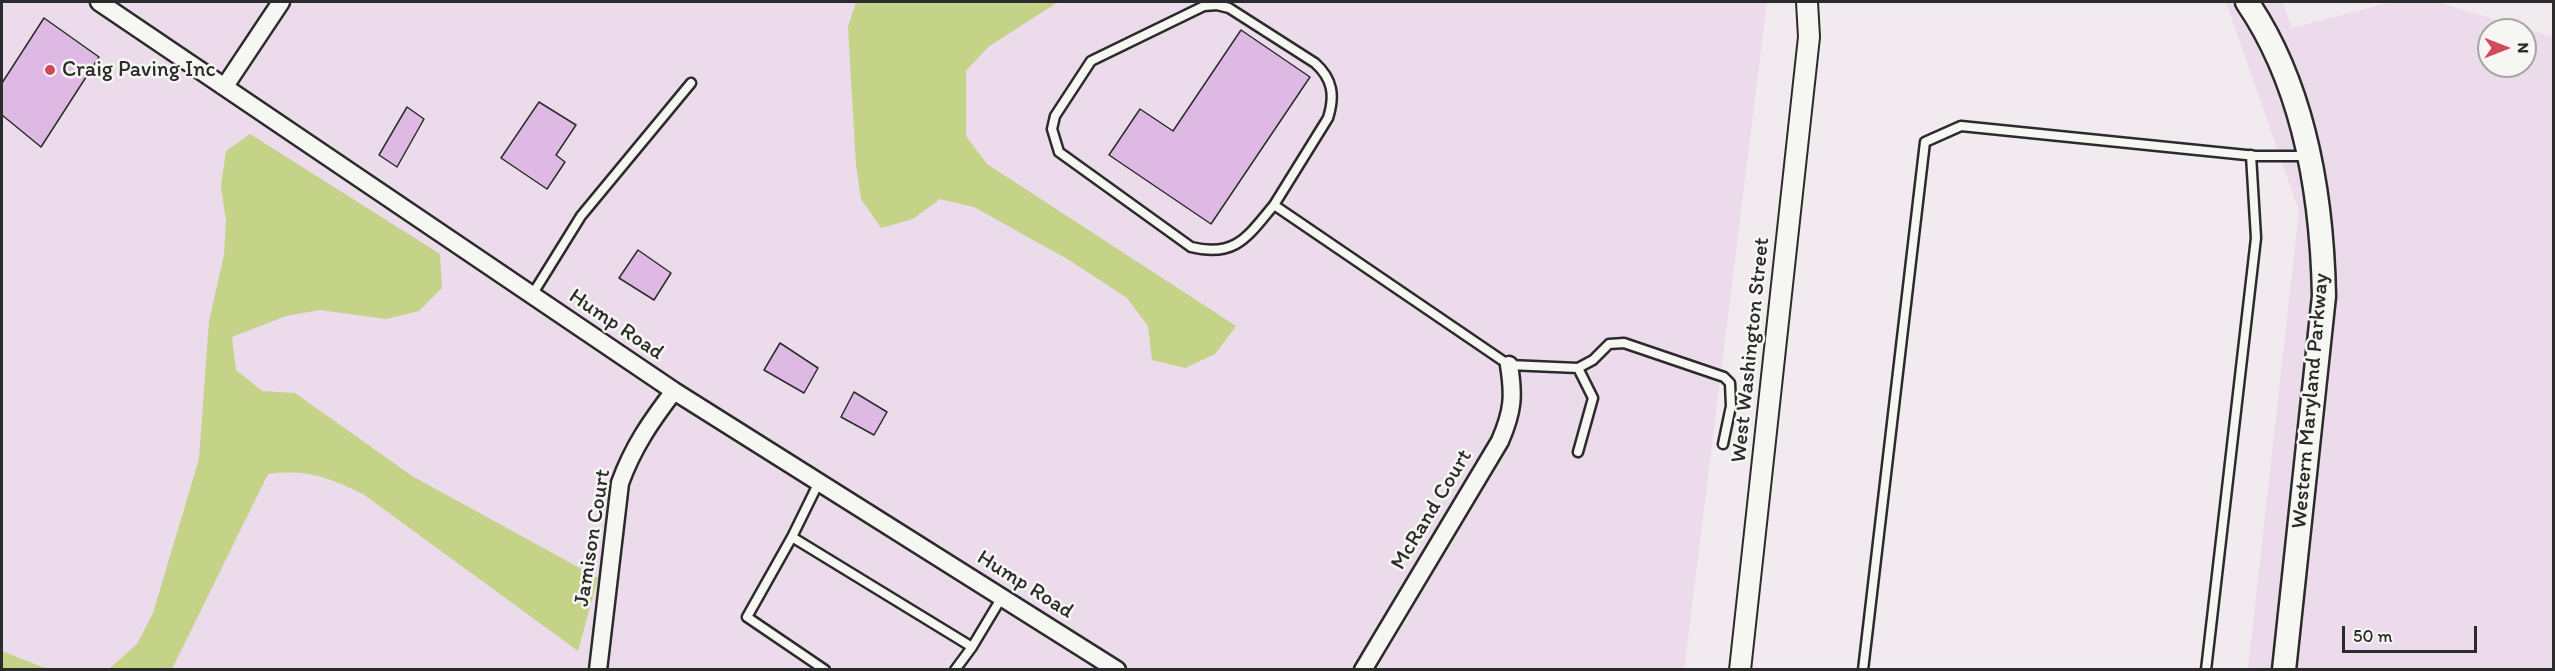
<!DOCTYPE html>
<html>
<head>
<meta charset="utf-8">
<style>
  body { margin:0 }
  #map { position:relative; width:2555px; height:671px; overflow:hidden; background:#f1eaef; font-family:Itim,sans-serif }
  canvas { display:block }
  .frame { position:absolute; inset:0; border:3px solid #2b2b2b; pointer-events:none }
  .north { position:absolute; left:2477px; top:18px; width:60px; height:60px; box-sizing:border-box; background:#f6f6f2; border:2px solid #a5a5a2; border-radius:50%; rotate:90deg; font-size:16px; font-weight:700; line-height:24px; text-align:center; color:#2b2b2b }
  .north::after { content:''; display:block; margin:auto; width:21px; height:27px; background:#d1495b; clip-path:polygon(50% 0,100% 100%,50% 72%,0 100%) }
  .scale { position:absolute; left:2342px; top:626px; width:135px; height:27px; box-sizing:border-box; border:3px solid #2b2b2b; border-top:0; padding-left:8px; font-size:18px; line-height:21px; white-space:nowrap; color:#2b2b2b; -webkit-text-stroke:4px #f6f6f2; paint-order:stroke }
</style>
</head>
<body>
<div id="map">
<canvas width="2555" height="671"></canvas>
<div class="frame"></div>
<div class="north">N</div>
<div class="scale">50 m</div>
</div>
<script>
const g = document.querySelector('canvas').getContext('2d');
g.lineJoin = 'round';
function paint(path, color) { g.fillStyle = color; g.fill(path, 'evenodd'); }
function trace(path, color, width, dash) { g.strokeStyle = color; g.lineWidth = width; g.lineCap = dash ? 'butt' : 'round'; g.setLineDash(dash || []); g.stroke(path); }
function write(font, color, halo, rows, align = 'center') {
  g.font = font + ' Itim,sans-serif'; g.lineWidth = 5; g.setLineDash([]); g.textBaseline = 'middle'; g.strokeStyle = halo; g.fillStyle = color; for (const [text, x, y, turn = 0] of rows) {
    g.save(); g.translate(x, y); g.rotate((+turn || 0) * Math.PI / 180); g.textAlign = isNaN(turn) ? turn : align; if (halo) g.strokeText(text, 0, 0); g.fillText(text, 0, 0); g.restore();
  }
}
const built = new Path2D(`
  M2 2H1767L1684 669H2Z
  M2226 2H2282L2292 28 2392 2H2437L2553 37V669H2248L2299 211ZM2489 30H2525V66H2489Z`);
const green = new Path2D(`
  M856 2H1058L988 47 966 71V136L987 164 1236 326 1215 354 1185 368 1152 360 1148 326 1127 298 1069 260 974 207 940 199 913 219 881 228 861 199 856 165 848 27Z
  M250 134 440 254 442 288 419 311 386 319 320 310 286 316 232 337 236 370 262 391 295 393 412 476 598 578 578 651 363 494C327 477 308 469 268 474L172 669H109L137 644 153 613 199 459 209 321 224 255 226 221 221 186 226 151Z
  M2 651 42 667 55 669H2Z`);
const building = new Path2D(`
  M44 18 99 57 41 147 2 115V83Z
  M1241 30 1310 77 1211 224 1109 155 1140 109 1173 131Z
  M539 102 576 125 556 155 565 162 547 189 501 158Z
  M407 107 424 119 397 167 379 155Z
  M638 250 671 273 654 300 619 278Z
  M780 343 818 368 804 393 764 370Z
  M854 392 887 412 874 435 841 417Z`);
const service = new Path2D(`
  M1274 205C1248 236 1236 258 1191 247L1059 152 1052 129 1055 116 1091 61 1204 6 1217 5 1229 8 1315 63C1333 79 1335 96 1328 118L1274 205 1509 365 1578 368 1593 360 1609 344 1624 343 1724 377 1730 383 1731 406 1723 444
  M532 295 581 216 691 83
  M1578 452 1593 398 1578 368
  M819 482 792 537 972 647 1002 597
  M792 537 747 617 825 670
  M955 670 972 647
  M1863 670 1925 142 1961 126 2256 156H2307
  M2206 670 2256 238 2251 155`);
const minor = new Path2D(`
  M99 2 674 391 1117 670
  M225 86 281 2
  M598 670 620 483C633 447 651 421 674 391
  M1363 670 1500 441C1513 411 1514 396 1509 365`);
const tertiary = new Path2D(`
  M1740 670 1809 37 1807 2`);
const secondary = new Path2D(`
  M2247 2C2305 87 2322 195 2324 296L2284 670`);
const markers = [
  [50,70,6,"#d1495b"]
];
const poiNames = [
  ["Craig Paving Inc",62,70]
];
const streetNames = [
  ["Hump Road",616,325,34],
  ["West Washington Street",1751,350,-84],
  ["Western Maryland Parkway",2311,401,-85],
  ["McRand Court",1432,510,-59],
  ["Jamison Court",593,538,-81],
  ["Hump Road",1025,585,32]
];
paint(built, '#ebdbeb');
paint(green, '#c4d387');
paint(building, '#ddb9e3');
trace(building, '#2b2b2b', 1.5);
trace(service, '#2b2b2b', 13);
trace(minor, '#2b2b2b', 21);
trace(tertiary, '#2b2b2b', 24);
trace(secondary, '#2b2b2b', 27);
trace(service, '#f6f6f2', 8);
trace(minor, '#f6f6f2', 16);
trace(tertiary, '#f6f6f2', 20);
trace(secondary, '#f6f6f2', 22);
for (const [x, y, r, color] of markers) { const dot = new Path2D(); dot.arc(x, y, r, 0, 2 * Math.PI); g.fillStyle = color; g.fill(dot); trace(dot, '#f6f6f2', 2); }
write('22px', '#2b2b2b', '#f6f6f2', poiNames, 'left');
write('22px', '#2b2b2b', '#f6f6f2', streetNames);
</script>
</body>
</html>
